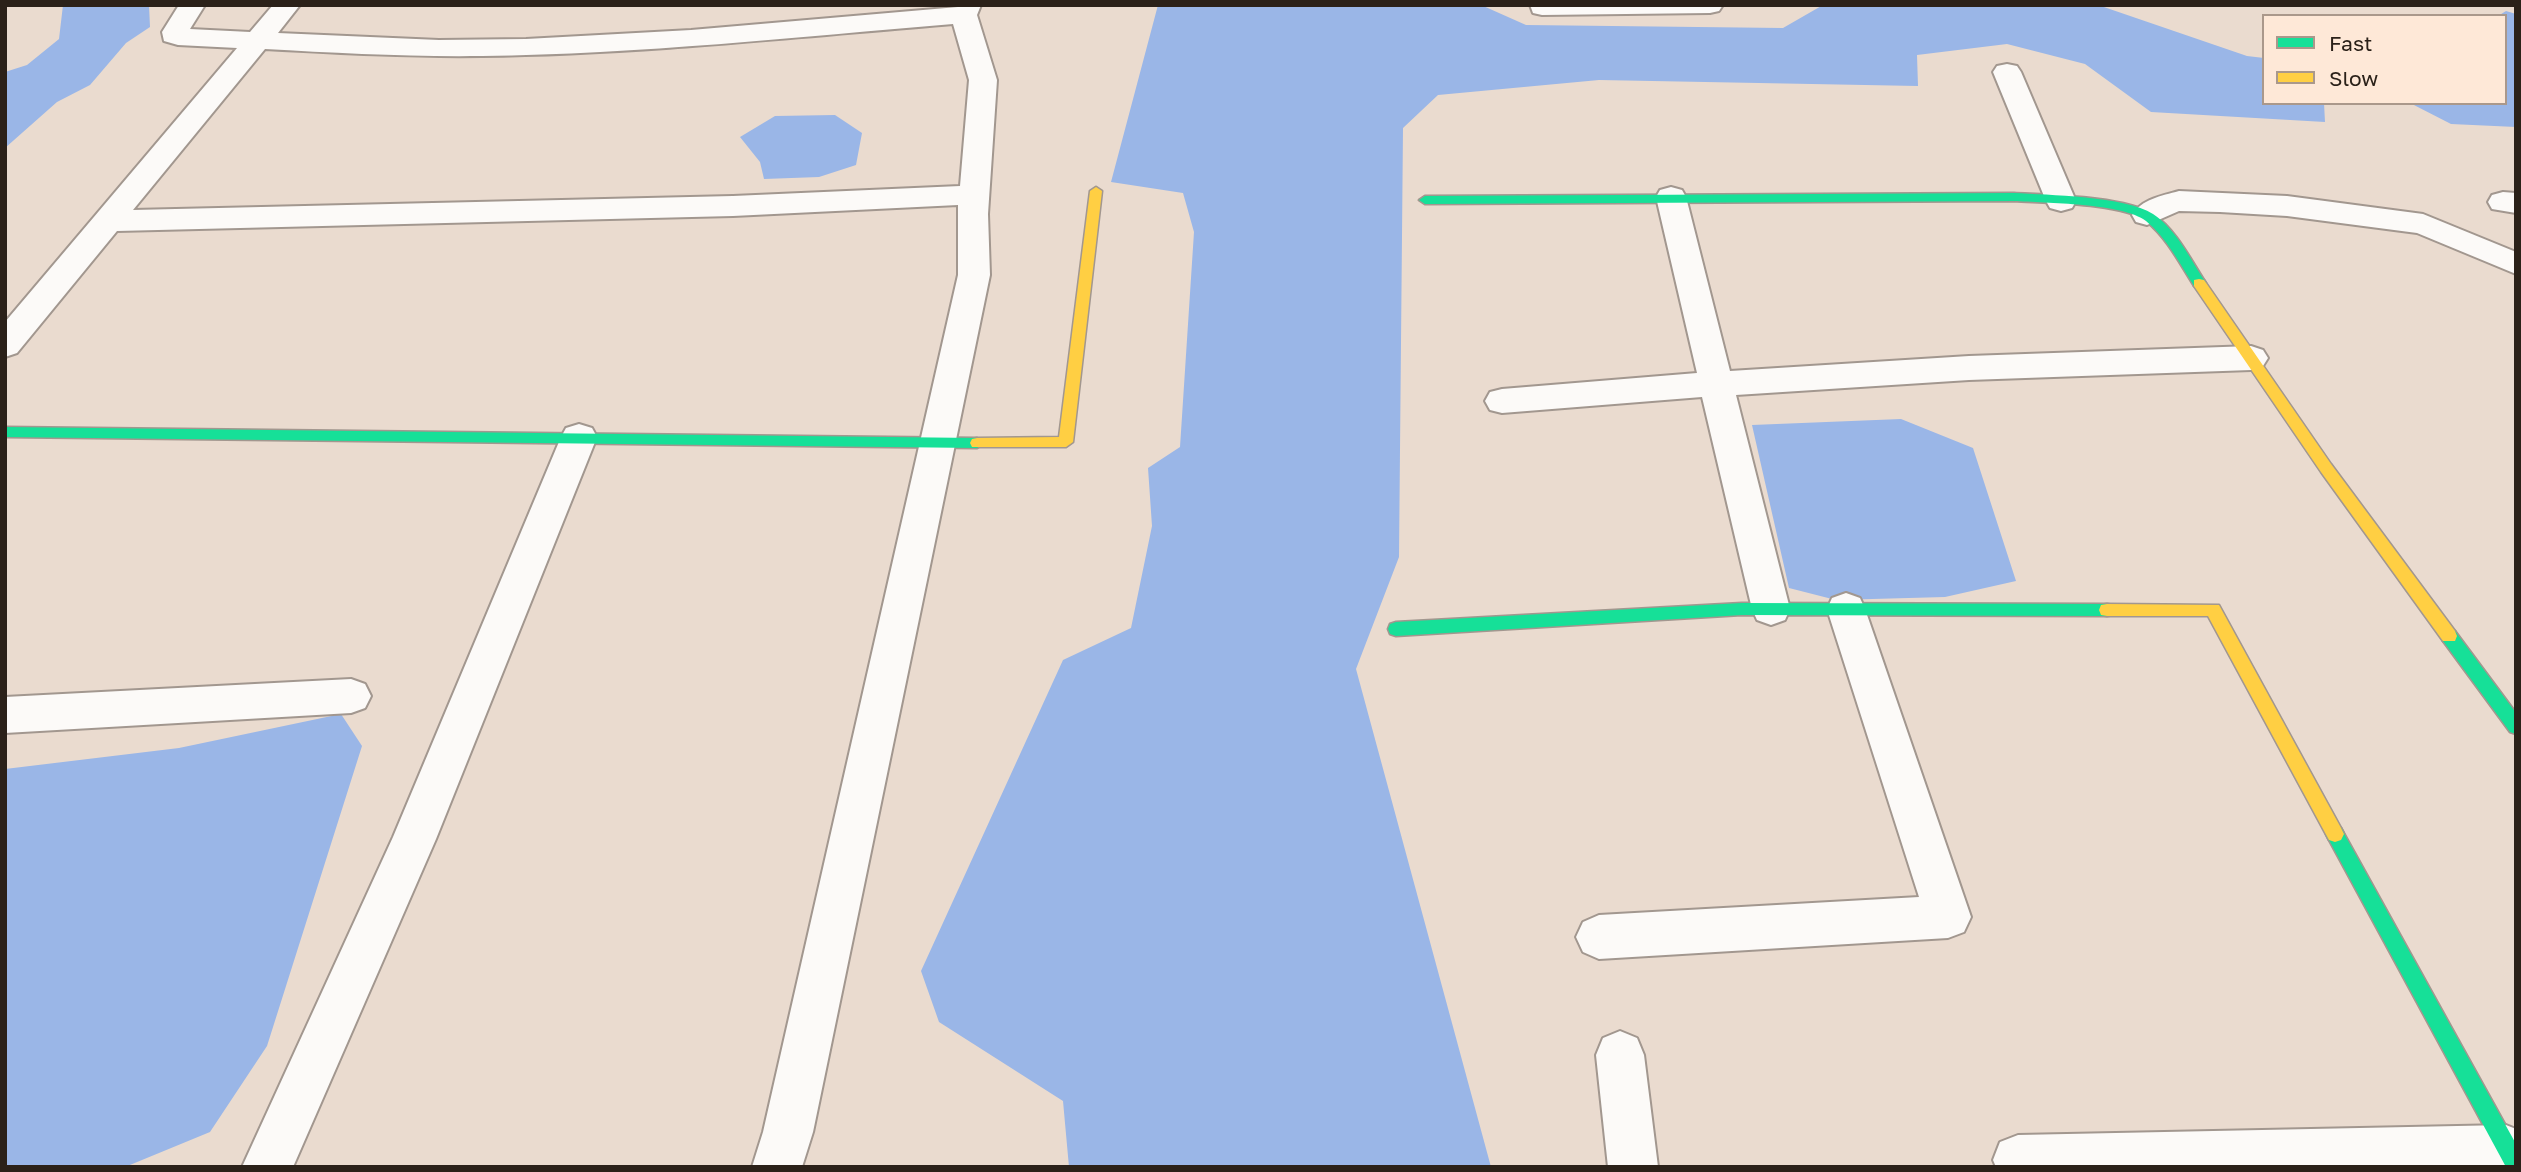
<!DOCTYPE html>
<html>
<head>
<meta charset="utf-8">
<style>
  body { margin:0 }
  #map { position:relative; width:2521px; height:1172px; overflow:hidden; background:#eadbcf; font-family:"Golos Text",sans-serif }
  canvas { display:block }
  .frame { position:absolute; inset:0; border:7px solid #2b2119; pointer-events:none }
  .legend { position:absolute; left:2262px; top:14px; width:245px; height:91px; box-sizing:border-box; background:#fee8d7; border:2px solid #aa988b; margin:0; padding:9px 12px; list-style:none; font-size:21px; color:#2b2119 }
  .legend li { display:flex; align-items:center; gap:14px; height:35px }
  .legend b { width:35px; border:2px solid #aa988b }
</style>
</head>
<body>
<div id="map">
<canvas width="2521" height="1172"></canvas>
<div class="frame"></div>
<ul class="legend">
<li><b style="height:9px;background:#16e098"></b>Fast</li>
<li><b style="height:9px;background:#ffcf43"></b>Slow</li>
</ul>
</div>
<script>
const g = document.querySelector('canvas').getContext('2d');
g.lineJoin = 'round';
function paint(path, color) { g.fillStyle = color; g.fill(path, 'evenodd'); }
function trace(path, color, width, dash) { g.strokeStyle = color; g.lineWidth = width; g.lineCap = dash ? 'butt' : 'round'; g.setLineDash(dash || []); g.stroke(path); }
const water = new Path2D(`
  M63 5H149L150 27 126 43 90 85 57 102 5 148V72L27 65 59 39Z
  M1158 5H1481L1526 25 1783 28 1823 5H2098L2247 56 2264 58V103H2324L2325 122 2151 112 2085 64 2007 44 1917 55 1918 86 1599 80 1438 95 1403 128 1399 557 1356 669 1491 1167H1069L1063 1101 939 1022 921 971 1063 660 1131 628 1152 526 1148 468 1180 447 1194 232 1183 193 1111 182Z
  M2506 11 2516 14V127L2451 124 2410 103H2505V16H2498Z
  M835 115 862 133 856 165 819 177 764 179 760 162 740 137 775 116Z
  M1901 419 1973 448 2016 581 1945 597 1836 600 1789 588 1752 425Z
  M341 714 362 746 267 1046 210 1132 125 1167H5V769L179 748Z`);
const street = new Path2D(`
  M179 5H205L190 29 250 32 273 5H300L278 33 439 40 526 39 691 30 981 5 977 15 997 80 988 214 990 275 813 1132 802 1167H752L763 1132 958 275V205L733 216 117 231 17 353 5 357V322L237 48 178 45 164 41 162 32ZM953 24 969 80 960 186 733 196 133 210 265 49C337 53 410 57 482 56 640 54 797 37 953 24Z
  M1530 5H1723L1719 11 1710 13 1542 15 1533 13Z
  M2007 64 2017 66 2021 72 2076 201 2072 208 2061 211 2050 208 2046 201 1993 72 1997 66Z
  M1671 187 1682 190 1686 197 1730 371 1969 356 2251 346 2263 350 2268 358 2263 366 2251 370 1969 380 1736 395 1790 609 1785 620 1771 625 1757 620 1752 609 1702 397 1502 413 1490 410 1485 401 1490 392 1502 389 1697 373 1656 197 1660 190Z
  M2179 191 2287 196 2423 214 2516 252V274L2417 233 2287 216 2220 212 2179 211 2147 225 2136 222 2132 215C2142 199 2161 196 2179 191Z
  M2503 192 2516 193V213L2492 209 2488 202 2492 195Z
  M579 424 592 428 597 437 436 839 293 1167H242L393 837 561 437 566 428Z
  M1846 593 1860 598 1865 609 1971 917 1964 932 1948 938 1599 959 1583 952 1576 937 1583 922 1599 915 1919 897 1827 609 1832 598Z
  M351 679 365 684 371 696 365 708 351 713 5 733V697Z
  M1620 1031 1637 1038 1644 1055 1658 1167H1608L1596 1055 1603 1038Z
  M2506 1125 2516 1129V1167H1996L1993 1160 2000 1142 2018 1135Z`);
const fast = new Path2D(`
  M2014 193C2048 195 2125 196 2153 214 2176 229 2191 260 2206 283L2199 287 2194 286C2180 264 2167 238 2146 221 2123 203 2045 203 2014 201L1425 204 1419 200 1425 196Z
  M5 427 977 438 984 443 977 448 5 437Z
  M1742 603 2107 604 2113 605 2115 610 2113 615 2107 616 1742 615 1396 636 1390 634 1388 629 1390 624 1396 622Z
  M2449 629 2455 631 2516 713V734L2510 732 2443 641 2441 636 2443 631Z
  M2335 826 2341 828 2516 1144V1167H2506L2329 840 2326 834 2329 828Z`);
const slow = new Path2D(`
  M1096 187 1102 191 1073 442 1066 447H972L970 443 972 439 977 438 1059 437 1090 191Z
  M2199 279 2204 280 2331 464 2455 631 2457 636 2455 641H2443L2321 472 2194 286V280Z
  M2107 604 2219 605 2341 828 2344 834 2341 840 2335 842 2329 840 2208 616H2107L2101 615 2099 610 2101 605Z`);
paint(water, '#9ab6e7');
trace(street, '#a2978f', 4);
trace(fast, '#a2978f', 3);
trace(slow, '#a2978f', 3);
paint(street, '#fcfaf8');
paint(fast, '#16e098');
paint(slow, '#ffcf43');
</script>
</body>
</html>
